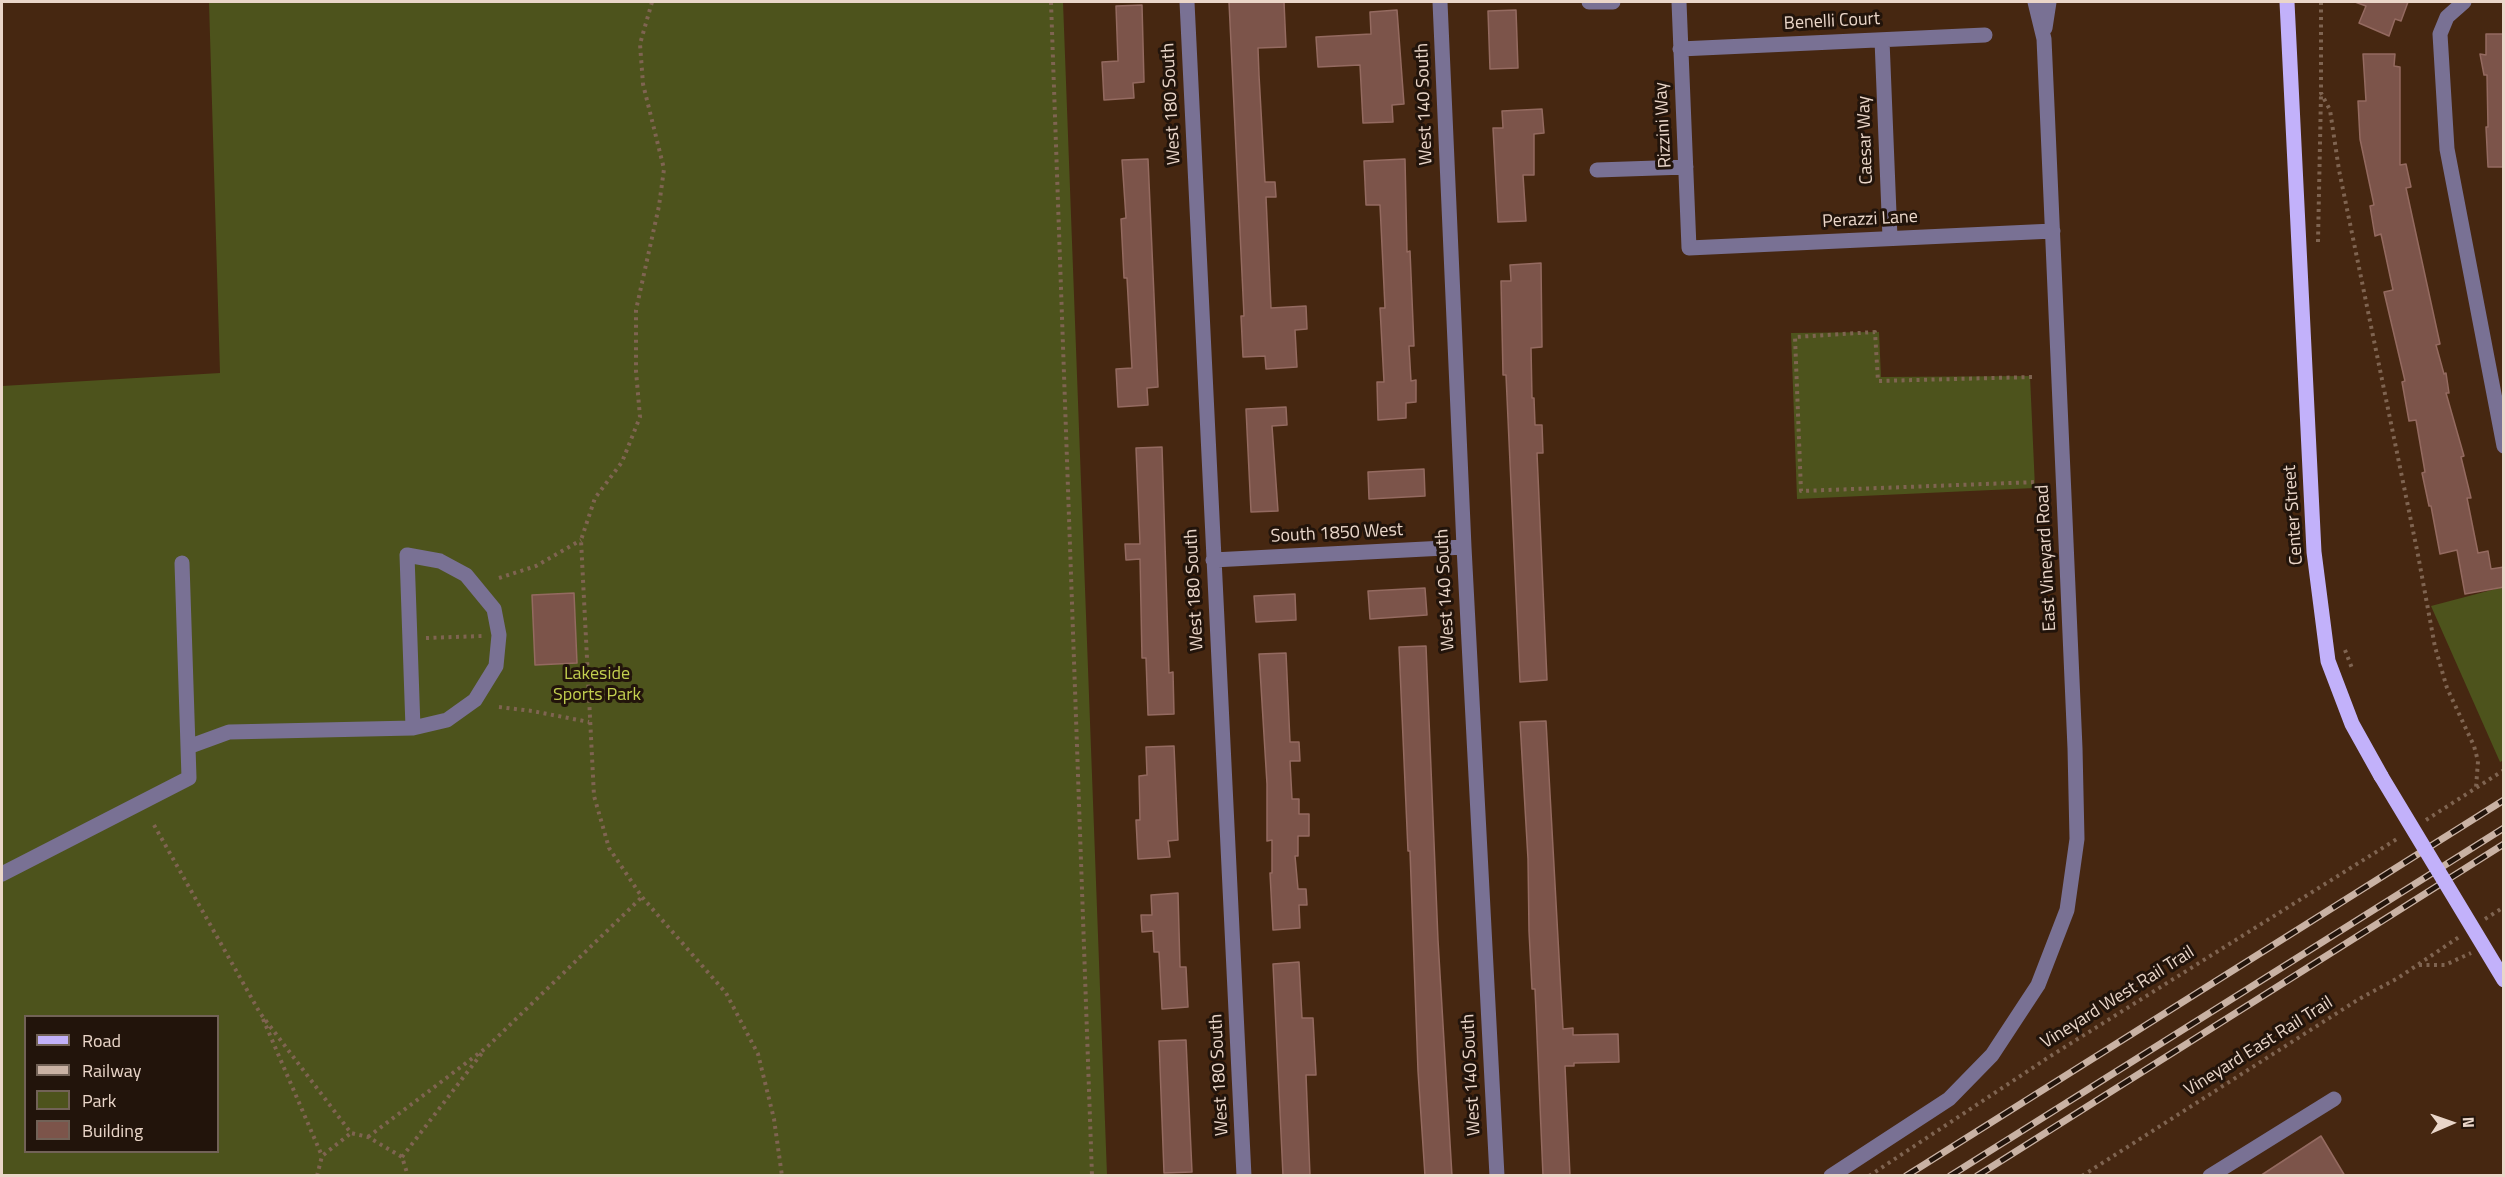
<!DOCTYPE html>
<html>
<head>
<meta charset="utf-8">
<style>
  body { margin:0 }
  #map { position:relative; width:2505px; height:1177px; overflow:hidden; background:#462711; font-family:"Titillium Web",sans-serif }
  canvas { display:block }
  .frame { position:absolute; inset:0; border:3px solid #ead6c9; pointer-events:none }
  .legend { position:absolute; left:24px; top:1015px; width:195px; height:138px; box-sizing:border-box; background:#22140b; border:2px solid #726257; margin:0; padding:8px 10px; list-style:none; font-size:18px; color:#ead6c9 }
  .legend li { display:flex; align-items:center; gap:12px; height:30px }
  .legend b { width:30px; border:2px solid #726257 }
  .north { position:absolute; left:2421px; top:1093px; width:60px; height:60px; -webkit-text-stroke:4px #22140b; paint-order:stroke; rotate:88deg; font-size:16px; font-weight:700; line-height:24px; text-align:center; color:#ead6c9 }
  .north::after { content:''; display:block; margin:auto; width:21px; height:27px; background:#ead6c9; clip-path:polygon(50% 0,100% 100%,50% 72%,0 100%) }
</style>
</head>
<body>
<div id="map">
<canvas width="2505" height="1177"></canvas>
<div class="frame"></div>
<ul class="legend">
<li><b style="height:8px;background:#c2b1fa"></b>Road</li>
<li><b style="height:8px;background:#c9b2a4"></b>Railway</li>
<li><b style="height:16px;background:#4d531c"></b>Park</li>
<li><b style="height:16px;background:#7c544a"></b>Building</li>
</ul>
<div class="north">N</div>
</div>
<script>
const g = document.querySelector('canvas').getContext('2d');
g.lineJoin = 'round';
function paint(path, color) { g.fillStyle = color; g.fill(path, 'evenodd'); }
function trace(path, color, width, dash) { g.strokeStyle = color; g.lineWidth = width; g.lineCap = dash ? 'butt' : 'round'; g.setLineDash(dash || []); g.stroke(path); }
function write(font, color, halo, rows, align = 'center') {
  g.font = font + ' "Titillium Web",sans-serif'; g.lineWidth = 6; g.setLineDash([]); g.textBaseline = 'middle'; g.strokeStyle = halo; g.fillStyle = color; for (const [text, x, y, turn = 0] of rows) {
    g.save(); g.translate(x, y); g.rotate((+turn || 0) * Math.PI / 180); g.textAlign = isNaN(turn) ? turn : align; if (halo) g.strokeText(text, 0, 0); g.fillText(text, 0, 0); g.restore();
  }
}
const green = new Path2D(`
  M209 2H1063L1107 1175 2 1176V386L220 373ZM26 1016H218V1152H26Z
  M1879 332 1881 377 2030 376 2035 488 1797 499 1791 333Z
  M2503 587 2504 760 2500 762 2431 606Z`);
const building = new Path2D(`
  M1229 2H1284L1286 47 1258 48 1259 75 1265 182H1275L1276 197H1266L1271 308 1306 306 1307 329 1295 330 1297 367 1266 369 1265 356 1243 357 1241 316H1244Z
  M2355 2H2408L2401 21 2395 19 2389 36 2359 23 2366 6Z
  M1142 5 1144 82 1133 83 1134 98 1104 100 1102 62 1118 61 1116 6Z
  M1397 10 1404 104 1392 105 1393 122 1363 123 1360 65 1318 67 1316 37 1371 34 1370 12Z
  M1516 10 1518 68 1490 69 1488 11Z
  M2486 34H2504V167H2488L2486 127H2488L2487 75H2484L2480 54 2486 55Z
  M2363 54H2395L2394 66 2400 67V165L2406 164 2411 187 2406 188 2440 344 2436 345 2444 374 2446 373 2449 393H2446L2464 456 2461 457 2471 498H2467L2478 553 2488 551 2491 569 2504 567V587L2465 594 2457 550 2440 554 2431 506H2429L2422 473 2425 472 2416 420 2409 421 2402 382 2405 381 2384 292 2393 290 2381 234 2375 236 2370 206 2374 205 2360 139 2358 101H2366Z
  M1542 109 1544 133 1534 134V175H1523L1526 221 1498 222 1493 128H1503L1502 111Z
  M1148 159 1158 387 1147 388 1148 405 1118 407 1116 369 1132 368 1127 278H1124L1121 219 1126 218 1122 160Z
  M1405 159 1407 252 1410 251 1414 346H1409L1411 381 1416 380V402L1406 403V418L1378 420 1377 382H1384L1380 308H1385L1380 205H1366L1364 161Z
  M1541 263 1542 347 1531 348 1532 398H1534L1535 425H1542L1543 453H1537L1547 680 1520 682 1506 375H1503L1501 281H1511L1510 265Z
  M1286 407 1287 425 1272 426 1278 511 1251 512 1246 409Z
  M1162 447 1169 673 1173 672 1174 714 1148 715 1146 658H1142L1140 559 1126 560 1125 544H1140L1136 448Z
  M1424 469 1425 496 1369 499 1368 472Z
  M1425 588 1427 615 1370 619 1368 591Z
  M574 593 577 663 535 665 532 595Z
  M1295 594 1296 620 1256 622 1254 596Z
  M1426 646 1438 940 1452 1176H1425L1418 1071 1410 851H1408L1399 647Z
  M1286 653 1290 742H1299L1300 761H1290L1292 799H1299V814H1309V836H1298V856H1295L1298 889H1306L1307 905H1299L1300 928 1273 930 1270 873H1272V840L1267 841V784L1259 654Z
  M1546 721 1563 1029 1573 1028V1035L1618 1034 1619 1062 1574 1063V1066H1565L1570 1176H1543L1535 989H1532L1529 931 1528 859 1520 722Z
  M1174 746 1178 840 1168 841 1170 857 1138 859 1136 820H1140L1139 776 1147 775 1146 747Z
  M1178 893 1180 967H1186L1188 1007 1162 1009 1159 952H1154L1153 931 1142 932 1141 915H1152L1151 895Z
  M1299 962 1302 1018H1313L1316 1075H1306L1310 1176H1283L1273 964Z
  M1186 1040 1192 1172 1164 1173 1159 1041Z
  M2321 1136 2345 1176H2260Z`);
const path = new Path2D(`
  M652 2 640 44 643 84 664 169 659 206 636 310V371L640 417 622 462 595 498 581 540 594 796 609 848 642 897 726 993 758 1054 774 1119 782 1176
  M1051 2 1092 1176
  M2321 2V93L2330 110 2339 170 2418 555 2435 647 2447 688 2474 746 2478 761 2476 788
  M2318 242 2321 94
  M2032 377 1878 381 1875 332 1795 337 1801 491 2037 482
  M499 578 536 566 581 540
  M426 638 482 636
  M2345 650 2353 671
  M499 707 532 711 589 722
  M2426 820 2504 770
  M154 825 260 1013 351 1133 368 1137 402 1157 408 1176
  M2485 919 2504 907
  M2419 965H2445L2471 953
  M263 1019 322 1156
  M368 1137 486 1048 642 897
  M402 1157 482 1053
  M317 1176 322 1156 351 1133
  M1869 1176 2049 1057 2400 837
  M2082 1176 2359 999 2398 978 2459 937`);
const minor = new Path2D(`
  M1187 2 1244 1176
  M1440 2 1464 547 1497 1176
  M1589 2H1613
  M1679 2 1689 248 2053 231
  M2464 2 2447 17 2440 34 2447 149 2504 446
  M2045 28 2049 2
  M1882 40 1890 238
  M1680 49 1985 35
  M1597 170 1686 167
  M1213 560 1464 547
  M182 563 188 747
  M2 874 189 778 188 747 229 732 413 728 447 720 475 700 496 666 499 635 494 609 466 575 440 561 407 555 413 728
  M1831 1176 1949 1099 1992 1055 2038 985 2067 910 2077 839 2075 748 2047 106 2044 39 2035 2
  M2210 1176 2334 1099`);
const major = new Path2D(`
  M2287 2 2314 552 2328 661 2352 724 2381 776`);
const rail = new Path2D(`
  M1906 1176 2504 800
  M1950 1176 2504 828
  M1977 1176 2504 844`);
const majorBridge = new Path2D(`
  M2381 776 2504 980`);
const streetNames = [
  ["Benelli Court",1832,22,-3],
  ["West 180 South",1172,104,-93],
  ["West 140 South",1425,104,-92],
  ["Rizzini Way",1664,125,-93],
  ["Caesar Way",1866,140,-92],
  ["Perazzi Lane",1870,220,-3],
  ["Center Street",2294,515,-94],
  ["South 1850 West",1337,534,-3],
  ["East Vineyard Road",2047,558,-93],
  ["West 180 South",1195,590,-93],
  ["West 140 South",1446,590,-93],
  ["Vineyard West Rail Trail",2118,998,-32],
  ["Vineyard East Rail Trail",2259,1047,-32],
  ["West 180 South",1220,1075,-93],
  ["West 140 South",1472,1075,-93]
];
const parkNames = [
  ["Lakeside",597,675],
  ["Sports Park",597,696]
];
paint(green, '#4d531c');
paint(building, '#7c544a');
trace(building, '#946a60', 1.5);
trace(path, '#7f6451', 4, [3, 4.5]);
trace(minor, '#797194', 15);
trace(major, '#c2b1fa', 15);
trace(rail, '#c9b2a4', 7);
trace(rail, '#22140b', 4.5, [14]);
trace(majorBridge, '#c2b1fa', 15);
write('18px', '#ead6c9', '#22140b', streetNames);
write('18px', '#c2cf4f', '#22140b', parkNames);
</script>
</body>
</html>
